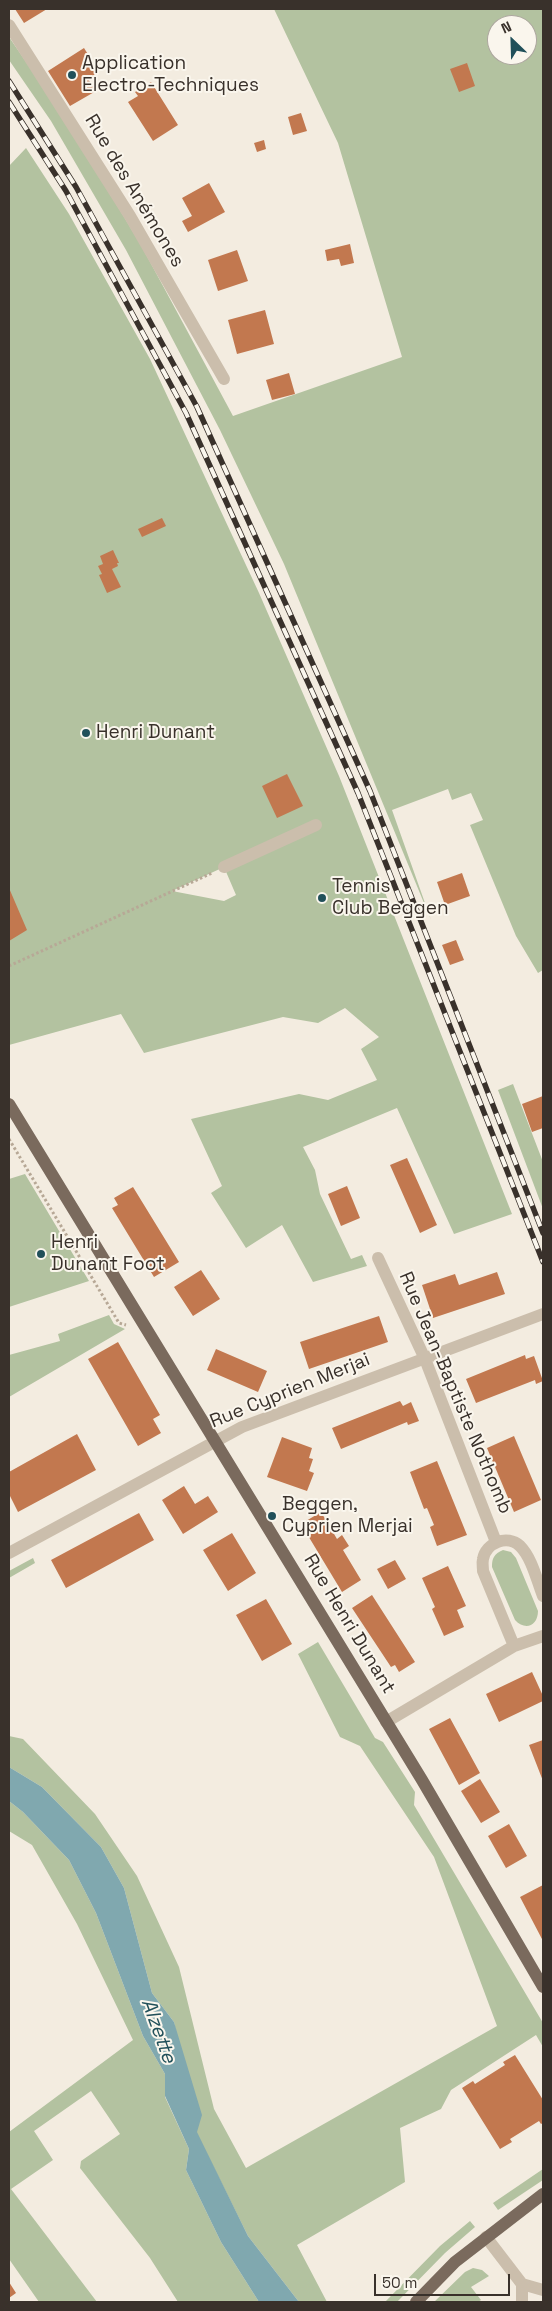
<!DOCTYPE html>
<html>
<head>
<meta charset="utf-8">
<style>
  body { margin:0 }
  #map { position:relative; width:552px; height:2311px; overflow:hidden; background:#f3ece0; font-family:"Space Grotesk",sans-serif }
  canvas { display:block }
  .frame { position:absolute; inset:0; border:10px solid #39312b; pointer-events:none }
  .north { position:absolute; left:487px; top:15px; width:50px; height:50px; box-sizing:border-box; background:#faf6ed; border:1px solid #ada79f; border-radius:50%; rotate:336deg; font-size:14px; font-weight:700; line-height:20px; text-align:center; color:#39312b }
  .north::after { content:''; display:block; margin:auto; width:18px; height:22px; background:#21505a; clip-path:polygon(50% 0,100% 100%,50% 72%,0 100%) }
  .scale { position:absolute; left:374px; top:2274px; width:136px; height:22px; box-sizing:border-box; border:2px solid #39312b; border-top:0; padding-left:6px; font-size:15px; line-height:18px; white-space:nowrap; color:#39312b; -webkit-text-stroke:4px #faf6ed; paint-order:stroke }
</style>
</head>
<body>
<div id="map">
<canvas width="552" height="2311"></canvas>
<div class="frame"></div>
<div class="north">N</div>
<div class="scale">50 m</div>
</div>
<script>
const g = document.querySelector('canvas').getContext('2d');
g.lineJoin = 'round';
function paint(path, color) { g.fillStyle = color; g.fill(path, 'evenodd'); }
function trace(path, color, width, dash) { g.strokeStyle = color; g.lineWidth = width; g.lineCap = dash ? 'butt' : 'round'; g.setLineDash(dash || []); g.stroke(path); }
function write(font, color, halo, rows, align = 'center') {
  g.font = font + ' "Space Grotesk",sans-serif'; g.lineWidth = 4; g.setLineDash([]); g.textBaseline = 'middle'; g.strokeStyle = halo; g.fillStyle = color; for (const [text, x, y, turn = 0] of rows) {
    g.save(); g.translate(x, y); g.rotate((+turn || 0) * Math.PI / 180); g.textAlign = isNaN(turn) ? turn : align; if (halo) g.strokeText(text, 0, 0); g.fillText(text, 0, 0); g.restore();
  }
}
const green = new Path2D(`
  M274 9H543V970L538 973 516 936 470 825 483 820 471 793 452 800 448 789 392 810 431 920 284 564 220 430 126 250 51 121 9 60V37L62 114 141 245 233 416 402 357 338 143ZM497 25H527V55H497Z
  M26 148 69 214 150 359 259 593 339 776 512 1214 454 1234 397 1108 303 1147 315 1170 320 1194 351 1259 362 1255 367 1266 313 1282 282 1225 246 1248 211 1193 222 1186 191 1119 299 1094 328 1100 377 1080 361 1049 379 1037 345 1008 318 1023 283 1017 144 1053 121 1014 9 1045V166ZM224 867 236 895 224 901 172 891Z
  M513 1084 543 1162V1209L498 1090Z
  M25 1174 89 1281 9 1307V1179Z
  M109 1315 114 1324 125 1329 9 1397V1355L60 1341 58 1334Z
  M503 1550 511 1552 516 1558 538 1611C538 1626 525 1631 515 1620L492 1567C492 1558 494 1554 503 1550Z
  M33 1558 35 1563 9 1578V1571Z
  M318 1642 375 1738 383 1742 415 1792 414 1805 543 2023V2047L536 2035 451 2090 441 2109 400 2128 405 2182 297 2245 327 2302H299L248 2236 196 2132 174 2022 152 1993 124 1888 101 1847 42 1787 9 1767V1736L23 1739 95 1814 137 1876 179 1967 214 2109 246 2168 497 2026 434 1857 360 1746 340 1737 298 1654Z
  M9 1801 23 1812 69 1860 96 1913 143 2036 165 2074V2097L189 2149 186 2170 221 2242 259 2302H178L150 2258 80 2168 81 2161 120 2134 91 2091 34 2131 53 2160 11 2189 97 2302H39L9 2259V2132L133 2040 77 1924 32 1845 9 1831Z
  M543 2169V2180L498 2210 493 2203Z
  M470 2221 475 2227 445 2253 397 2302H385L440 2246Z
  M473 2268 482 2270 489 2276 471 2287 481 2300 478 2302H434L465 2272Z`);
const water = new Path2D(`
  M9 1767 42 1787 101 1847 124 1888 152 1993 174 2022 202 2115 197 2132 248 2236 299 2302H259L221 2242 186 2170 189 2149 165 2096V2074L143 2036 96 1913 69 1860 23 1812 9 1801Z`);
const building = new Path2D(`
  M15 9H47L24 23Z
  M84 48 99 72 88 79 96 91 70 106 48 71Z
  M467 63 475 86 459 92 450 69Z
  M151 82 178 125 153 141 128 102 138 96 135 92Z
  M301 113 307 131 293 135 288 117Z
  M264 140 266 149 257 152 254 143Z
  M209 183 225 212 188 232 182 221 192 216 182 198Z
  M350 244 354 263 341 266 339 259 327 261 325 250Z
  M237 250 248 281 218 291 208 260Z
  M265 310 274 344 237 354 228 320Z
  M289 373 295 394 272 400 266 380Z
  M162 518 166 526 142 537 138 529Z
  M113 550 119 563H117L118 566 112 569 121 587 107 593 99 575 102 574 98 566 103 564 100 556Z
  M287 774 303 806 277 818 262 786Z
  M462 873 470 896 445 905 437 882Z
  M9 888 27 930 9 941Z
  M456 940 464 960 450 965 442 945Z
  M543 1096V1128L532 1132 522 1104Z
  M407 1158 437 1225 420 1233 390 1165Z
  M347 1186 360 1218 341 1226 328 1194Z
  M133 1187 179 1262 154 1277 112 1208 118 1205 114 1198Z
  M201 1270 220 1299 193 1316 174 1287Z
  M497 1272 505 1294 433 1318 422 1285 455 1274 459 1285Z
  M379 1316 388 1342 309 1369 300 1342Z
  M118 1342 160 1415 153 1419 161 1433 138 1446 88 1359Z
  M216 1349 267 1371 258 1392 207 1370Z
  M525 1355 526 1359 534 1356 543 1381 536 1384 535 1380 476 1403 466 1379Z
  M400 1401 403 1406 411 1402 419 1421 408 1425 407 1422 341 1449 332 1428Z
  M77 1434 96 1470 18 1512 9 1494V1472Z
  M514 1436 541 1500 514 1512 487 1448Z
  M282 1437 312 1448 309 1458 313 1459 309 1471 314 1473 307 1491 267 1477Z
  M437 1461 467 1535 437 1546 430 1527 434 1525 427 1508 424 1509 410 1472Z
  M184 1486 195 1504 208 1496 218 1512 183 1534 162 1500Z
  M321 1512 337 1539 342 1535 349 1546 343 1550 361 1580 342 1592 301 1524Z
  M139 1513 154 1540 66 1588 51 1560Z
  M232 1533 256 1573 228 1591 203 1550Z
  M395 1560 406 1579 388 1589 377 1569Z
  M448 1566 466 1606 457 1610 464 1627 444 1636 432 1609 435 1607 422 1578Z
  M372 1595 415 1662 399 1672 395 1665 391 1667 352 1608Z
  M266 1599 292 1644 262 1661 236 1615Z
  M532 1672 543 1696V1701L499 1722 486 1694Z
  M450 1718 480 1773 459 1785 429 1729Z
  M543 1740V1781L529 1745Z
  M480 1779 500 1812 481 1823 461 1791Z
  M509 1824 527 1856 506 1868 488 1836Z
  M543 1885V1941L520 1897Z
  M515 2055 543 2100V2123L541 2124 539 2121 510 2139 512 2142 500 2149 462 2088 473 2081 475 2084 505 2065 503 2062Z
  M9 2282 16 2293 9 2298Z`);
const path = new Path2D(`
  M9 966 212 873
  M9 1139 119 1323 126 1325`);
const minor = new Path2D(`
  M9 25 130 216 224 379
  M224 867 316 825
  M378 1258 425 1359 496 1542
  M9 1553 242 1427 543 1314
  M514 1646 483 1571C483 1567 482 1563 483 1559 486 1543 507 1534 520 1546 532 1558 537 1581 543 1596
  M386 1722 514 1646 543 1636
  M486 2237 522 2284V2302
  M522 2284 543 2290`);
const major = new Path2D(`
  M9 1104 422 1780 543 1987
  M416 2302 455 2262 543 2194`);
const rail = new Path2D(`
  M9 81 76 187 197 407 370 791 543 1233
  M9 102 66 191 186 413 358 793 543 1262`);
const markers = [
  [72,75,5,"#21505a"],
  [86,733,5,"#21505a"],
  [322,898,5,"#21505a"],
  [41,1254,5,"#21505a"],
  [272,1516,5,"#21505a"]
];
const poiNames = [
  ["Application",82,64],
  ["Electro-Techniques",82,86],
  ["Henri Dunant",96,733],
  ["Tennis",332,887],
  ["Club Beggen",332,909],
  ["Henri",51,1243],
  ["Dunant Foot",51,1265],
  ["Beggen,",282,1505],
  ["Cyprien Merjai",282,1527]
];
const streetNames = [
  ["Rue des Anémones",134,191,59],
  ["Rue Cyprien Merjai",290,1391,-22],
  ["Rue Jean-Baptiste Nothomb",455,1393,67],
  ["Rue Henri Dunant",349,1624,59]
];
const waterNames = [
  ["Alzette",158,2031,70]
];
paint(green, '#b3c2a0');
paint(water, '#80a8af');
paint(building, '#c2784f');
trace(path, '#b7a896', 3, [2.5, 2.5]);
trace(minor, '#cbbeac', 12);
trace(major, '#7a6a5d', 12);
trace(rail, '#39312b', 5.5);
trace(rail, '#faf6ed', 4, [11]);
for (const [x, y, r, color] of markers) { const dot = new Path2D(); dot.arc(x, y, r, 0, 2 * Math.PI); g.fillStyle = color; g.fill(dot); trace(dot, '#faf6ed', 2); }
write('19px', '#39312b', '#faf6ed', poiNames, 'left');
write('19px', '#39312b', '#faf6ed', streetNames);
write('italic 20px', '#21505a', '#faf6ed', waterNames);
</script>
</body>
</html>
